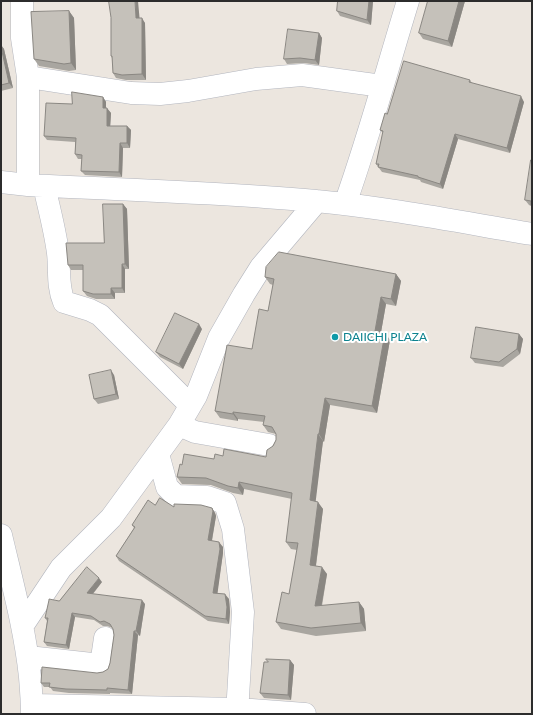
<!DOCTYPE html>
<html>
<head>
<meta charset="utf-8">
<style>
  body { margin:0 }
  #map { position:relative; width:533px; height:715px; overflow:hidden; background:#ece6df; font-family:Lato,sans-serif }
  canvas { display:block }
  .frame { position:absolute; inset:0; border:2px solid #2c2c2c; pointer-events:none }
</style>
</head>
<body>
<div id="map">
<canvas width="533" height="715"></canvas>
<div class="frame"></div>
</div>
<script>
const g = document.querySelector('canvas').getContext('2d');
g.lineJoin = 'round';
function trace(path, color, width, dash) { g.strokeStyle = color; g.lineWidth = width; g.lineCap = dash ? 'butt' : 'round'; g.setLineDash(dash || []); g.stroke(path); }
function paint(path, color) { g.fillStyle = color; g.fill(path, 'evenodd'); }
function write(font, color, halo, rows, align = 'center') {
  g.font = font + ' Lato,sans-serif'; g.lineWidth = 4; g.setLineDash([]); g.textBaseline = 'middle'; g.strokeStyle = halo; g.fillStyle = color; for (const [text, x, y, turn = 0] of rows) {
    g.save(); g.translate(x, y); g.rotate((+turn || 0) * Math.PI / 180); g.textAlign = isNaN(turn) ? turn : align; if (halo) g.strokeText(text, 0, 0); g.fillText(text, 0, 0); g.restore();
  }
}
const minor = new Path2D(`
  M22 1V38L28 77V185
  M28 77 131 93 160 94 188 91 256 79 302 75 382 86
  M1 182 28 185C124 190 221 192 316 201 389 208 460 222 532 234
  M44 186C49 208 55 230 58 253 60 269 57 286 64 302L90 310 100 315 190 405
  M345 204C369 137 387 69 408 1
  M179 425 195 432 269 445
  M158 454 167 487 176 496 207 497 225 503 233 529 243 612 237 714
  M1 535C12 582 25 629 30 677 31 689 32 702 32 714
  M23 625 61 568 111 518 179 425 196 396 219 338 244 294 261 267 317 201
  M28 657 101 665 105 638
  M32 705 238 709 305 714`);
const wall = new Path2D(`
  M338 1H373L371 25 340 16 337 11Z
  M428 1H465L452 47 423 39 419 33Z
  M69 11 74 18 76 70 69 71 39 66 34 59Z
  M139 18 145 23 146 80H126L116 78 113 73 112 58 111 56Z
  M319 33 322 38 319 65 304 63 287 64 284 59Z
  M1 45 4 49 13 88 1 91Z
  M470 80 472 83 524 102 510 153 458 139 443 189 421 182 420 180 382 172 376 164 383 133 380 130 387 114Z
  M103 97 106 102V108L111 113 110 126H127L131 130 130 148H123L122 177 85 175 81 171 82 159H78L75 154V142L47 140 44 136 72 104Z
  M532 160V207L531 206 529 205 525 200Z
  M123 204 127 209 129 269H125V293H115V299H96L87 296 83 291V270H71L68 265 104 243Z
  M396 274 401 281 396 306 386 304 381 332 385 333 390 340 377 413 330 405 324 442 323 441 315 501 323 509 316 566 327 574 322 606 359 602 364 609 366 631 316 636 281 629 276 622 289 594 297 550 291 549 286 542 292 499 244 489 243 495 233 493 211 485 182 484 177 477 182 465 214 459 223 456 266 457 276 440V434L268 432 263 425 264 422 238 419V421L220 418 215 411 252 349 268 311 273 285 270 284 265 277Z
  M202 329 183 369 160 357 156 352Z
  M519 334 523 339 520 354 503 367 475 363 471 358Z
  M114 375 119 399 98 404 94 399Z
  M155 505 174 507 212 508 215 513 216 516 212 541 223 547V553L217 593 229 599 230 612 229 624 208 621 119 561 116 556 134 528 132 525Z
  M102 582 93 594 145 604 140 636 138 635 132 694 110 693V694L69 693 53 691 50 687H44L41 683 103 672 108 669 110 663 114 635 113 629V628L107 626H103L94 620 75 617 69 649 47 646 44 642 47 621 45 618 59 601Z
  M290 660 294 665 291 700 264 698 260 693 268 662Z`);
const shadedWall = new Path2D(`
  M135 1H138L140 23 136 18Z
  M369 1H373L371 25 367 20Z
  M459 1H465L452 47 448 41Z
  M69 11 74 18 76 70 71 63Z
  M142 18 145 23 146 80 142 74Z
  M319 33 322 38 319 65 315 60Z
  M1 45 4 49 13 88 9 83Z
  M521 96 524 102 510 153 507 148Z
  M103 97 106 102V113L103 108Z
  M107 108 111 113 110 130 107 126Z
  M127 126 131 130 130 148 127 143Z
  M455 134 458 139 443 189 440 184Z
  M120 143 123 148 122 177 119 172Z
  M123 204 127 209 129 269 125 264Z
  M122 264 125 269V293L122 288Z
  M396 274 401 281 396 306 391 299Z
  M111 288 115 293V299L111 294Z
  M381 297 386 304 380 338 375 331Z
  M199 324 202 329 183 369 179 364Z
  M385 333 390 340 377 413 372 406Z
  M519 334 523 339 520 354 517 349Z
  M111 370 114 375 119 399 116 394Z
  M325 398 330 405 324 442 319 434Z
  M233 412 238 419V421L233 414Z
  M318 434 323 441 315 507 310 500Z
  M239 482 244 489 243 495 238 488Z
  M318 502 323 509 315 572 310 565Z
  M212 508 215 513 216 516 211 545 208 540Z
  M219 542 223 547V553L217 597 213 593Z
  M322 567 327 574 320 614 315 606Z
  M99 578 102 582 90 597 87 593Z
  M225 594 229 599 230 612 229 624 226 619Z
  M142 600 145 604 140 636 136 631Z
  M359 602 364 609 366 631 361 623Z
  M72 613 75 617 69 649 66 645Z
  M134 631 138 635 132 694 128 690Z
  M290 660 294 665 291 700 288 695Z`);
const building = new Path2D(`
  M109 1H135L136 18H142V74L122 75 113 73 112 56H111V18Z
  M338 1H369L367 20 337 11Z
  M428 1H459L448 41 419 33Z
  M69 11 71 63 64 64 34 59 31 12Z
  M288 29 319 33 315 60 300 58 284 59Z
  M1 47 9 83 1 85Z
  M404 61 470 80 469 82 521 96 507 148 455 134 440 184 418 177V176L378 167 379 164H376L383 131 380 130 385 113 387 114Z
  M72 92 103 97V108H107V126H127V143H120L119 172 81 171 82 155 75 154 76 138 44 136 46 103 72 104Z
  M531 160H532V205H531V201L525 200Z
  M103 204H123L125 264H122V288H111V294H93L83 291V265H68L66 243H104Z
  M279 252 396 274 391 299 381 297 375 331 385 333 372 406 325 398 319 434H318L310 500 318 502 310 565 322 567 315 606 359 602 361 623 311 628 276 622 282 592 289 594 298 543 286 542 292 493 239 482 238 488 228 486 206 478 177 477 180 464 182 465 184 454 214 459 215 454 223 456 224 449 266 457 267 450 273 446 276 440V434L272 427 263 425 265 416 233 412V414L215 411 227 345 252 349 259 309 268 311 274 279 265 277 266 267Z
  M175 313 199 324 179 364 156 352Z
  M476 327 519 334 517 349 499 362 471 358Z
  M111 370 116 394 94 399 89 375Z
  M160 498 174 507V504L201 505 212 508 213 511 208 540 219 542 220 549 213 593 225 594 227 607 226 619 205 616 116 556 135 527 132 525 148 500 155 505Z
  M87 567 99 578 87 593 142 600 136 631H134L128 690 107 688V690L66 689 49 687 50 683H41L42 667 97 673 103 672 108 669 110 663 114 635 113 629 110 624 104 621 100 622 91 616 72 613 66 645 44 642 48 618H45L49 600V599L59 601Z
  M266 659 290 660 288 695 260 693 264 662H268Z`);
const markers = [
  [335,337,4,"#0f9aa8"]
];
const cultureNames = [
  ["DAIICHI PLAZA",343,337]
];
trace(minor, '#b2b5be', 23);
trace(minor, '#fff', 22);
paint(wall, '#a9a6a0');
paint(shadedWall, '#8a8782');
paint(building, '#c5c1ba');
trace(building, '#8a8782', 1);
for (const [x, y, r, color] of markers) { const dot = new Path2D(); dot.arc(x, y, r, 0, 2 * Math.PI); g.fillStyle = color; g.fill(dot); trace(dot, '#fff', 1.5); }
write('12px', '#0d838f', '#fff', cultureNames, 'left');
</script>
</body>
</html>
